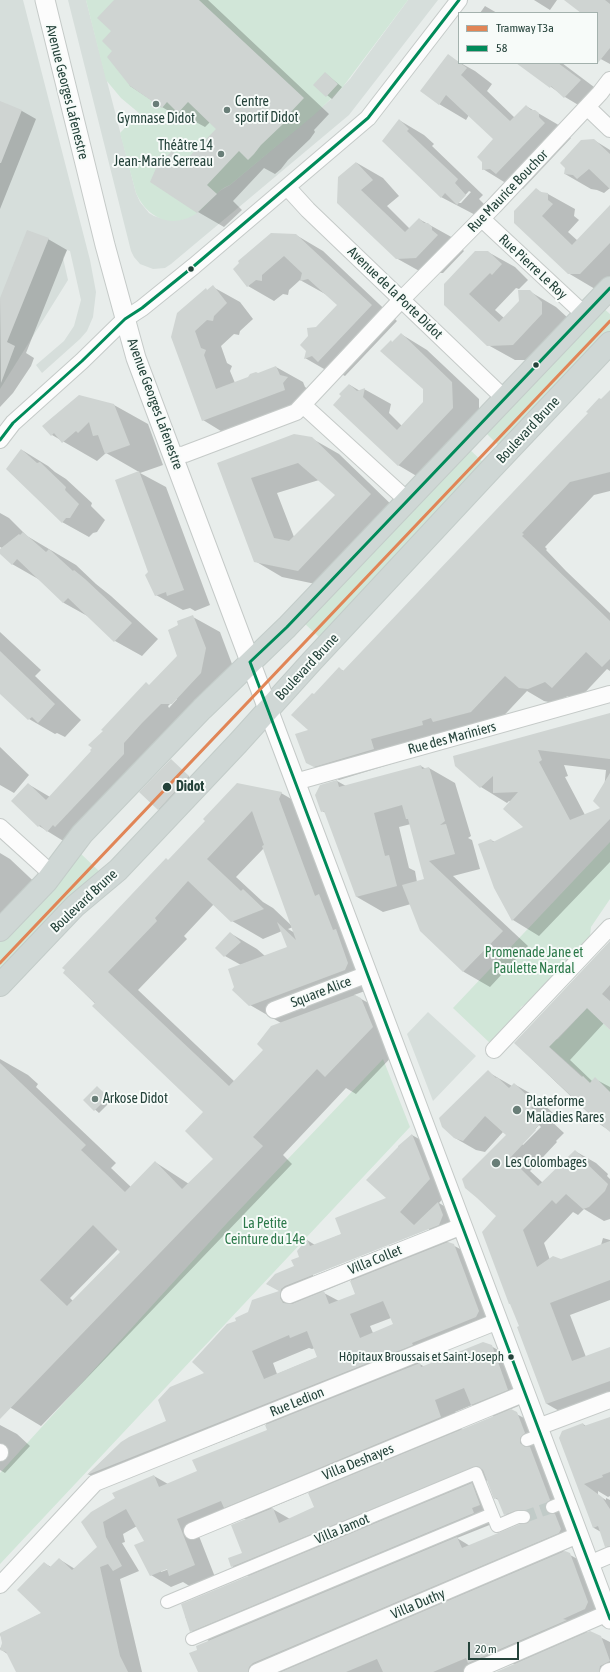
<!DOCTYPE html>
<html>
<head>
<meta charset="utf-8">
<style>
  body { margin:0 }
  #map { position:relative; width:610px; height:1672px; overflow:hidden; background:#e8edeb; font-family:"Asap Condensed",sans-serif }
  canvas { display:block }
  .legend { position:absolute; left:458px; top:12px; width:140px; height:52px; box-sizing:border-box; background:#f7fbf9; border:1px solid #a3b1ad; margin:0; padding:5px 7px; list-style:none; font-size:12px; color:#24423a }
  .legend li { display:flex; align-items:center; gap:8px; height:20px }
  .legend b { width:20px; border:1px solid #a3b1ad }
  .scale { position:absolute; left:468px; top:1642px; width:51px; height:18px; box-sizing:border-box; border:2px solid #24423a; border-top:0; padding-left:5px; font-size:12px; line-height:14px; white-space:nowrap; color:#24423a; -webkit-text-stroke:3px #f7fbf9; paint-order:stroke }
</style>
</head>
<body>
<div id="map">
<canvas width="610" height="1672"></canvas>
<ul class="legend">
<li><b style="height:5px;background:#e18556"></b>Tramway T3a</li>
<li><b style="height:5px;background:#008b5a"></b>58</li>
</ul>
<div class="scale">20 m</div>
</div>
<script>
const g = document.querySelector('canvas').getContext('2d');
g.lineJoin = 'round';
function paint(path, color) { g.fillStyle = color; g.fill(path, 'evenodd'); }
function trace(path, color, width, dash) { g.strokeStyle = color; g.lineWidth = width; g.lineCap = dash ? 'butt' : 'round'; g.setLineDash(dash || []); g.stroke(path); }
function write(font, color, halo, rows, align = 'center') {
  g.font = font + ' "Asap Condensed",sans-serif'; g.lineWidth = 4; g.setLineDash([]); g.textBaseline = 'middle'; g.strokeStyle = halo; g.fillStyle = color; for (const [text, x, y, turn = 0] of rows) {
    g.save(); g.translate(x, y); g.rotate((+turn || 0) * Math.PI / 180); g.textAlign = isNaN(turn) ? turn : align; if (halo) g.strokeText(text, 0, 0); g.fillText(text, 0, 0); g.restore();
  }
}
const built = new Path2D(`
  M0 0H23L90 260 96 292 93 317 87 331 80 339 42 373 36 365 64 341 74 326 81 300 70 251 67 250 63 258 68 280 0 389Z
  M68 0H86L136 193 140 202 149 213 154 216 168 220 183 219 221 190 230 185 330 100 350 79 408 0H438L349 115 171 264 165 268 153 269 140 264 134 257 131 251Z
  M428 1012 476 1056 433 1101 407 1034Z`);
const green = new Path2D(`
  M86 0H408L342 88 314 115 230 185C216 190 209 205 197 213 172 230 147 218 136 193L120 133 139 113 121 98 106 80Z
  M602 307 610 314V333L501 448 484 431Z
  M468 448 485 464 320 638 303 622Z
  M610 842V899L591 927 589 944 544 991 521 1007 515 1023 492 1045 453 1008Z
  M78 851 102 874 0 974V939Z
  M587 1008 610 1030V1092L595 1078 590 1083 543 1041 558 1039Z
  M383 1059 410 1127 0 1564V1473L227 1223Z`);
const shadow = new Path2D(`
  M115 0H208L329 114 314 130 315 132 310 139 288 160 281 169 275 174 264 168 233 201 242 210 224 227 198 212 172 153 187 161 217 129 210 122 205 127 192 120 189 123 162 107 130 86 114 51 113 31Z
  M534 0H557L550 10Z
  M566 0H610V64L597 57V13H583Z
  M485 6 497 13H480Z
  M448 56 475 71 492 84 487 91 515 118 526 106 562 127 565 133 571 138 523 189 514 184 509 185 483 169 495 139 469 115 466 120 439 104Z
  M518 63H562L606 96 590 112 565 97Z
  M325 73 342 87 332 99 314 85Z
  M0 102 22 111 36 119 0 209Z
  M399 120 424 135 434 144 432 146 483 195 479 199 491 211 483 219 441 197ZM469 191 471 192 461 203H458Z
  M594 140 610 150V188L604 193 597 190 591 189 565 174Z
  M357 163 383 178 399 196 387 206 410 229 419 219 455 239 459 246 464 251 443 273H423L396 258 338 202Z
  M536 189 544 194H548L575 209 574 216 579 220 568 232 578 241 610 206V286L595 289 568 273 515 223Z
  M28 231 48 239 67 250 26 353 34 358 31 366 13 393 0 407V301Z
  M296 235 323 251 397 321 345 376 337 372 331 373 305 358 338 305 327 295 300 280 289 290 288 295 283 294 274 301 248 286Z
  M488 252 515 267 528 280 519 289 516 288 495 310 504 318 529 291 556 307 568 318 540 360H515L488 345 445 304Z
  M213 287 240 302 253 319 240 331 239 335 234 334 221 346 227 363 232 366 230 371 235 383 276 367 303 382 305 387 314 393 309 399 229 436 203 420 172 337Z
  M401 334 427 350 479 399V423L425 481 398 465 342 396 350 385 360 391 364 389 391 404 389 413 402 426 424 403V388L391 341 393 343Z
  M610 392V491L594 495 545 547 547 549 546 550 566 571 610 613V671L607 669 577 701 568 696 553 703 544 701 527 691 495 725 395 753 398 762 339 780 306 762 314 695 339 669 344 671Z
  M114 405 148 424 163 465 140 473 166 487 210 605 195 611 190 608 183 610 156 595 149 573 139 472 106 453 97 461 52 435 44 426Z
  M311 438 339 454 397 510 325 586 282 577 255 561 219 463ZM319 480 337 495 294 537 277 493Z
  M22 450 48 466 55 472 66 479 92 503 91 506 105 520 97 532 93 533 89 537 62 522Z
  M0 513 9 518 27 536 76 565 96 584 111 596 158 639 142 656 115 641 91 618 64 603 40 580 12 564 0 552 2 548 0 547Z
  M193 617 220 632 232 664 227 688 65 842 39 826 28 784 50 797 178 656ZM175 699H177L169 708 168 706Z
  M0 632 41 670 35 676 81 720 65 737 57 733 55 734 29 719 0 685Z
  M610 714V862L539 936 513 920 495 887 491 840 495 842 524 828 511 802 509 801 507 803 481 787 456 765ZM564 765 606 770 602 808 585 815 565 777 568 776Z
  M0 747 29 775 14 793 0 785Z
  M171 761 193 780 163 812 158 809Z
  M421 766 426 769 429 768 455 783 471 836 468 838 472 840 480 869 453 876 528 946 490 987 464 972 421 931 411 904 383 912 357 897 326 813 322 811 337 781 346 786ZM411 824 426 880 417 882 415 871 409 868 399 827Z
  M281 793 312 811 376 987 354 995 392 1016 403 1045 356 1094 346 1088 283 1155 292 1164 41 1426 11 1408 0 1398V1059L28 1075 38 1084 36 1087 116 1163 111 1168 131 1187 155 1162 189 1184 215 1159 205 1112 64 973 169 861ZM264 848 292 926 273 908 263 902 236 877ZM214 904 232 921 263 939 282 931 288 948 265 956 257 949 230 933 225 956 241 965 236 987 250 1005 281 1023 264 1050 235 1082 138 990 187 939 184 936ZM293 927 295 933 288 929ZM118 1249 121 1252 73 1301 70 1298Z
  M0 853 10 859 45 892 0 939Z
  M610 942V1029L604 1023 570 1060 592 1081 595 1079 610 1087V1131L601 1125 515 1043Z
  M488 1072 512 1086 514 1084 535 1096 556 1116 551 1121 564 1133 556 1141 557 1142 530 1171 543 1183 575 1151 596 1163 608 1174 607 1176 610 1179V1219L604 1221 584 1209 578 1215 573 1212 544 1243 550 1260H561L601 1245 603 1238 610 1240V1300L570 1315 586 1357 610 1348V1401L568 1416 547 1404 519 1328 521 1327 497 1216 507 1135 503 1132 485 1152 476 1150 455 1138ZM539 1125 541 1127 523 1145 522 1144Z
  M97 1087 112 1100 99 1113 84 1100Z
  M412 1135 433 1147 450 1191 439 1203 459 1215 460 1237 447 1242 475 1257 500 1324 418 1363 425 1367 491 1346 512 1358 528 1402 509 1410 537 1425 580 1544 563 1551 590 1566 608 1614 583 1631 600 1637 610 1642V1672H498L515 1665 510 1662 480 1672H199L198 1650 209 1641 191 1631 185 1616 250 1577 232 1566 243 1553 247 1520 238 1515 197 1531 215 1577 191 1587 183 1582 171 1587 151 1575 145 1541 137 1526 123 1534 125 1542 122 1543 139 1571 120 1579 142 1672H17L9 1655 0 1649 3 1643 0 1634 42 1613 44 1563 51 1567 59 1559 75 1569 98 1547 83 1522 154 1476 168 1484 198 1472 268 1430 266 1424 108 1486 88 1474 122 1443 167 1422 206 1373 237 1322 280 1291 267 1284 295 1267 307 1240 315 1245 342 1234 387 1199 399 1146ZM429 1228V1230L313 1276V1274ZM351 1280 356 1295 339 1301 322 1292ZM391 1318 394 1325 373 1333 370 1326ZM309 1348 312 1349 315 1348 318 1357 277 1374 273 1363ZM472 1405 494 1417 462 1430 455 1412ZM488 1480 495 1498 500 1501 505 1514 524 1525 470 1546 457 1538 492 1524 475 1486ZM309 1492 315 1508 290 1519 271 1508ZM172 1568 161 1572V1570Z
  M610 1418V1496L608 1497 598 1491V1495L606 1500V1498L610 1500V1548L606 1546 601 1532 594 1528 560 1438 583 1424 586 1426Z
  M0 1425 17 1434 30 1446 5 1473 0 1470Z`);
const building = new Path2D(`
  M114 0H199L304 98 288 115 289 116 283 124 261 145 254 154 248 160 239 151 207 185 217 194 197 213 150 182 157 166 172 151 184 162 216 129 188 102 178 113 167 102 162 108 130 86 107 57 112 51 102 41 111 31 97 18Z
  M564 0H605L610 4V48L597 64V13H581Z
  M448 54 467 68 461 75 510 121 526 105 531 110H535L539 113V117L545 123 496 174 490 169 482 170V162L477 157 493 139 446 95 439 105 420 91Z
  M516 63H558L581 80 564 98 551 86 550 88Z
  M325 72 338 84 326 97 313 85Z
  M0 101 22 110 1 163H0Z
  M399 119 409 129 407 131 458 179 455 183 466 195 457 205 445 193 441 198 382 141Z
  M594 139 610 154V189L589 169 577 179 573 175 564 174 565 168 560 163 581 140Z
  M356 162 373 180 361 190 405 232 419 218 424 223H428L432 227V230L438 235 416 258 396 259 337 203 338 177Z
  M536 188 541 192 548 193V200L553 204 542 216 572 245 610 205V243L580 274H568L514 223V211Z
  M27 230 49 238 7 342 15 346 1 383 0 298Z
  M271 233 296 234 372 305 318 362 312 356 304 359 306 351 300 345 308 336 307 328 316 327 337 305 308 279 300 281 302 273 284 256 262 275V281L256 280 247 287 233 269 239 263 238 261Z
  M475 251H488L502 264 492 275 490 273 469 294 499 322 519 301 518 290H530L542 302V314L513 345 487 346 444 305V284Z
  M213 285 227 303 214 316 213 321 207 320 195 331 201 348 206 350 204 355 216 389 248 377 250 374 256 372 258 373 276 366 280 375 288 377 283 383 285 390 202 421 171 337 177 313 206 288 207 290Z
  M401 333 452 382 453 408 398 466 333 405 341 396 339 394 349 384 357 391 365 388 363 397 397 430 423 402V389L380 351 391 340 392 342Z
  M610 390V472L570 482 522 533 524 534 522 536 542 555 610 621V659L602 667 586 652 552 688 545 682 528 689 519 688 505 676 471 712 433 722 431 718 422 721 423 725 371 739 374 749 314 767 306 763 295 734 308 730 291 715 312 693 314 694 339 667 343 671 588 413 586 412 599 398 601 399Z
  M79 395 114 404 130 445 105 454 98 435 93 436 89 422 78 433 76 431 62 443 54 433 51 436 42 426Z
  M294 434 312 437 371 494 298 571 254 562 217 463ZM298 463 335 495 289 541 274 538 251 478Z
  M21 449 37 463 40 462 66 487 65 490 79 504 70 518H66L62 523 6 469Z
  M139 471 184 590 167 596 166 592 155 596 145 575 148 572 115 480Z
  M23 532 46 552 49 549 73 571 74 570 85 579 132 623 114 642 68 598 63 603 17 559 12 565 0 554V549L19 534 20 535Z
  M193 615 206 648 201 673 172 704H161L142 723 124 743V754L55 827 53 825 47 832 40 825 38 827 11 801 28 783 46 800 91 751 90 750 92 748 88 745 103 731 101 730 146 682 149 685 177 656 168 630 178 625 177 621Z
  M0 651 55 704 38 723 32 717 28 720 0 694Z
  M610 713V759L538 750 542 760 539 762 570 820 600 808 593 801 610 773V819L512 921 494 888 478 844 491 839 493 842 523 827 503 809 518 792 493 793V776L480 788 455 766 453 756Z
  M171 759 189 776 158 810 139 792Z
  M421 765 422 769 429 767 445 821 440 825 446 824 455 854 429 861 503 931 463 972 420 931 402 885 424 879 408 819H406L402 805 374 813 385 856 389 855 397 886 356 897 324 811 321 812 315 795 320 785 337 780 339 787Z
  M237 783 282 792 279 799 315 896 319 894 333 930 336 929 348 963 345 970 249 1006 232 990 234 987 228 969 287 947 277 922 296 940 262 846 264 845 252 811 207 859 241 891 243 889 264 909 231 922 188 881 155 918 157 921 108 972 229 1086 263 1050 257 1044 271 1026 355 995 361 998 373 1027 325 1077 317 1069 253 1137 263 1146 0 1419V1063L86 1145 81 1150 125 1192 155 1161 182 1189 213 1159 185 1131 203 1112 92 1006 95 1003 63 973 65 970 62 968 166 858 168 860 205 821 203 819ZM93 1225 120 1252 67 1306 40 1280Z
  M230 932 241 942 224 957 215 948Z
  M610 941V985L602 994 610 1001V1030L587 1008 549 1047 582 1077 583 1076 590 1083 595 1077 610 1092V1132L602 1125H601L567 1092 514 1043Z
  M488 1070 496 1078 497 1077 509 1088 514 1083 535 1103 531 1108 543 1120 535 1129 536 1130 510 1158 538 1186 575 1150 588 1162 586 1163 608 1184 605 1191 589 1207 583 1209 566 1194 556 1204 552 1200 523 1230 537 1267 553 1256 561 1259 610 1241V1280L550 1303 572 1361 610 1347V1381L546 1404 517 1327 519 1326 510 1304H509L482 1232 496 1216 477 1198 465 1188 462 1179 506 1135 485 1116 463 1141 454 1138 442 1127 439 1118Z
  M97 1086 108 1097 94 1111 83 1100Z
  M412 1134 430 1179 400 1212 414 1225 438 1202 443 1215 439 1225 285 1286 281 1289 280 1298 283 1303 292 1304 324 1291 329 1304 355 1294 350 1281 448 1242 454 1244 479 1311 476 1317 412 1343 413 1345 87 1475 121 1442 129 1437 166 1421 158 1400 170 1387 204 1373 192 1362 227 1324 236 1321 235 1318 248 1312 252 1300 279 1291 266 1284 275 1274 294 1266 291 1260 299 1257 297 1251 307 1239 310 1246 341 1234 335 1218 386 1198 366 1180 398 1147V1146ZM383 1301 393 1324 360 1338 350 1314ZM307 1331 317 1357 264 1379 252 1351 289 1335 290 1338Z
  M483 1342 492 1345 508 1390 471 1405 464 1388 435 1400 441 1417 224 1508 221 1501 177 1519 195 1565 169 1576 167 1569 150 1576 134 1545 144 1541 126 1509 103 1522 106 1537 122 1566 113 1571 108 1564 100 1567 120 1656 128 1672H16L6 1652 0 1650 2 1643 0 1633 41 1613 17 1590 44 1562 50 1567 59 1558 72 1570 97 1547 81 1522 91 1512 115 1498 112 1493 154 1475 159 1487 197 1471 192 1460 267 1430 265 1425 420 1363 421 1367Z
  M511 1409 517 1412 525 1433 520 1438V1443L525 1447H530L550 1500 546 1503 545 1510 548 1513 555 1514 561 1529 559 1533 253 1663 249 1667 248 1672H198L189 1653 197 1650 196 1646 457 1537 462 1548 520 1524 528 1523 531 1517 527 1510H518L504 1515 497 1498 494 1499 483 1470 477 1466 231 1567 228 1558 242 1553 231 1525 273 1508 279 1523 314 1507 308 1493Z
  M610 1417V1472L602 1475 603 1477 584 1484 602 1497 610 1509V1546L605 1547 598 1526 593 1528 559 1438 562 1431 583 1423 584 1426Z
  M472 1483 480 1505 472 1508 474 1513 190 1632 181 1604Z
  M565 1551 570 1553 588 1602 585 1609 563 1619 567 1620 468 1663 466 1658 433 1672H383L377 1659 346 1672H281Z
  M590 1631 601 1636 610 1661 600 1666 599 1672H496Z`);
const pedestrianTunnel = new Path2D(`
  M524 1517 552 1507`);
const pedestrian = new Path2D(`
  M527 1440 540 1435
  M552 1507 566 1501
  M167 1602 476 1473 497 1526 518 1517H524
  M192 1639 492 1514`);
const minor = new Path2D(`
  M587 107 610 129
  M287 187 308 210 504 398
  M482 219 585 315
  M303 405 407 500
  M0 440 13 423 82 361 125 319 142 308 194 266 368 118 459 0
  M174 456 185 454 296 412 402 299 494 206 600 93 610 80
  M295 782 610 694
  M0 827 52 874
  M274 1010 368 974
  M494 1050 610 927
  M289 1295 462 1226
  M538 1427 610 1400
  M0 1453V1452
  M192 1531 525 1393
  M589 1564 610 1555
  M0 1585 95 1483 498 1321
  M257 1672 578 1535
  M472 1672 608 1613
  M608 1672 610 1671`);
const tertiary = new Path2D(`
  M45 0 105 245 136 358 610 1619`);
const primary = new Path2D(`
  M0 930 46 882 82 834 202 709 287 627 610 288
  M0 985 75 906 118 870 238 743 312 661 490 470 610 343`);
const bus1 = new Path2D(`
  M610 288 287 627 250 662 610 1619
  M0 440 13 423 82 361 125 319 142 308 194 266 368 118 459 0`);
const tram1 = new Path2D(`
  M0 963 610 321`);
const markers = [
  [156,104,4,"#697e78"],
  [227,110,4,"#697e78"],
  [221,154,4,"#697e78"],
  [191,269,3.5,"#24423a"],
  [536,365,3.5,"#24423a"],
  [167,787,5,"#24423a"],
  [95,1099,4,"#697e78"],
  [517,1110,5,"#697e78"],
  [496,1163,5,"#697e78"],
  [511,1357,3.5,"#24423a"]
];
const busNames = [
  ["Hôpitaux Broussais et Saint-Joseph",504,1357]
];
const streetNames = [
  ["Avenue Georges Lafenestre",67,92,76],
  ["Rue Maurice Bouchor",508,191,-46],
  ["Rue Pierre Le Roy",533,267,43],
  ["Avenue de la Porte Didot",395,293,44],
  ["Avenue Georges Lafenestre",155,404,70],
  ["Boulevard Brune",528,430,-47],
  ["Boulevard Brune",307,667,-47],
  ["Rue des Mariniers",452,738,-15],
  ["Boulevard Brune",84,901,-43],
  ["Square Alice",321,992,-21],
  ["Villa Collet",375,1260,-22],
  ["Rue Ledion",297,1402,-22],
  ["Villa Deshayes",358,1462,-22],
  ["Villa Jamot",342,1529,-23],
  ["Villa Duthy",418,1604,-23]
];
const poiNames = [
  ["Centre",235,102],
  ["sportif Didot",235,118],
  ["Gymnase Didot",156,119,"center"],
  ["Théâtre 14",213,146,"right"],
  ["Jean-Marie Serreau",213,162,"right"],
  ["Arkose Didot",103,1099],
  ["Plateforme",526,1102],
  ["Maladies Rares",526,1118],
  ["Les Colombages",505,1163]
];
const stopNames = [
  ["Didot",176,787]
];
const parkNames = [
  ["Promenade Jane et",534,953],
  ["Paulette Nardal",534,969],
  ["La Petite",265,1224],
  ["Ceinture du 14e",265,1240]
];
paint(built, '#d6dedb');
paint(green, '#d1e6d8');
paint(shadow, '#0003');
paint(building, '#cfd4d2');
trace(pedestrianTunnel, '#c1cbc8', 12, [12, 6]);
trace(pedestrian, '#c5cac8', 14);
trace(minor, '#c5cac8', 18);
trace(tertiary, '#c5cac8', 21);
trace(primary, '#c3ccc9', 24);
trace(pedestrian, '#fcfcfc', 12);
trace(minor, '#fcfcfc', 16);
trace(tertiary, '#fcfcfc', 19);
trace(primary, '#cfd7d5', 22);
trace(bus1, '#008b5a', 3);
trace(tram1, '#e18556', 3);
for (const [x, y, r, color] of markers) { const dot = new Path2D(); dot.arc(x, y, r, 0, 2 * Math.PI); g.fillStyle = color; g.fill(dot); trace(dot, '#f7fbf9', 1.5); }
write('13px', '#24423a', '#f7fbf9', busNames, 'right');
write('14px', '#24423a', '#f7fbf9', streetNames);
write('14px', '#24423a', '#f7fbf9', poiNames, 'left');
write('bold 14px', '#24423a', '#f7fbf9', stopNames, 'left');
write('14px', '#2d7a4b', '#f7fbf9', parkNames);
</script>
</body>
</html>
